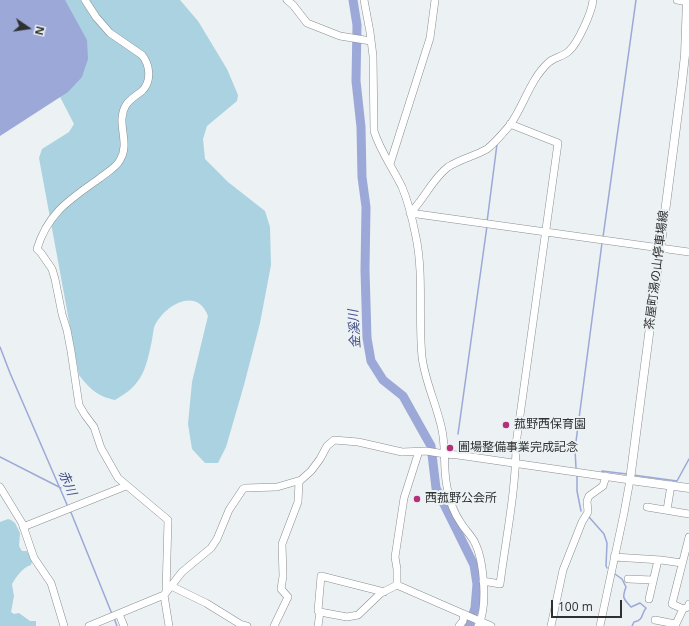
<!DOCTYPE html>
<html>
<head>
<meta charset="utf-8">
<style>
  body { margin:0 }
  #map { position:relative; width:689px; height:626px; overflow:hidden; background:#ecf1f3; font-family:"Open Sans",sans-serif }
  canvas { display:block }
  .north { position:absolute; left:8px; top:8px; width:40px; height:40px; -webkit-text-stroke:3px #ecf1f3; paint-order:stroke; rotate:103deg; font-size:11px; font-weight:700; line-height:16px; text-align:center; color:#2e3031 }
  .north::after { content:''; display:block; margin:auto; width:14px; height:18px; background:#2e3031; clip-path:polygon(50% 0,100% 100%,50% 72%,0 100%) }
  .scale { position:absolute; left:551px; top:600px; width:71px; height:18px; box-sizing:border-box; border:2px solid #2e3031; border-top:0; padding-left:5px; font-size:12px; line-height:14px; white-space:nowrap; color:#2e3031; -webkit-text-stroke:3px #ecf1f3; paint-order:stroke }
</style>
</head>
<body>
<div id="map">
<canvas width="689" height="626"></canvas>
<div class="north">N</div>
<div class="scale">100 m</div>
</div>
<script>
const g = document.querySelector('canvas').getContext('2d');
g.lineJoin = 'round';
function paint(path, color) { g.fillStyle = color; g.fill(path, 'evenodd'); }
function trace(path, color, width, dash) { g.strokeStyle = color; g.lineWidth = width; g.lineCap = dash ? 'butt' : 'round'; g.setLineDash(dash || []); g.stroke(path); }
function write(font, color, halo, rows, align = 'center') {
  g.font = font + ' "Open Sans","Noto Sans JP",sans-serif'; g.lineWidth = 4; g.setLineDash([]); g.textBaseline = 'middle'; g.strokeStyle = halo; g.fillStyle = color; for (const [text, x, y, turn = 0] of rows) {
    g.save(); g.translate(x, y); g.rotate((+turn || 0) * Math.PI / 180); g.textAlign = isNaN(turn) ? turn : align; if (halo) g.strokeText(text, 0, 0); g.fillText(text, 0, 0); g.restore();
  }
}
const green = new Path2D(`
  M23 0H180L198 21 227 69 238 95 237 101 207 126 203 139 205 159 228 182 265 211 270 227 271 265 260 323 244 385 226 447 218 463H205L192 449 188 424 192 382 208 316C197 286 165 305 155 325 153 329 153 335 152 340 149 353 147 367 140 378 133 389 125 394 115 400 97 396 90 389 79 375L39 158 42 149 69 132 74 124 58 93Z
  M8 519 11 520 15 523 20 533 19 546 22 551H27L32 561 31 565C22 568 17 576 12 584L14 596 11 612 14 614 19 613 30 621H36V626H0V522Z`);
const water = new Path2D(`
  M0 0H65L87 40 88 59 82 77 68 92 0 136Z`);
const stream = new Path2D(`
  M487 222 497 144
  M603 237 636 0
  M0 347 10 373 68 507
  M458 434 487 226
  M0 457 61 488
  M576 468 575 449 602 243
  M602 474V471L627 474
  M633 475 677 481 689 459
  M577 476V491L581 511
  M70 510 112 614
  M589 517 604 534 607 543 606 566 607 568
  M615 574 622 579 626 587C622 598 623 598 631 607L640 603 646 608C641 614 644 620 634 622L632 626
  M114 618 117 626`);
const river = new Path2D(`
  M353 0 357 25 356 81 361 127 362 177 366 207 365 270 367 338 371 361 383 380 403 396 431 446 436 488 474 565 477 584 475 608 469 626`);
const minor = new Path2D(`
  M85 0 96 17 110 33 142 55C150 65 152 81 142 91 137 95 130 99 126 105 115 123 131 142 120 160 116 168 107 172 100 178 71 199 48 212 37 249L41 253 52 269 55 279 62 314 67 330 71 351 79 405 85 415 94 427 101 448 118 478 168 520 166 592
  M287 0 293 5 307 23 340 36 371 41
  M364 0 370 32 373 56 374 131C380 151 393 168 402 187 408 201 413 222 416 237 424 276 418 317 422 357 425 382 437 405 442 430 446 449 443 468 447 487 449 499 454 513 461 523 465 530 472 536 475 543 484 561 488 608 478 626
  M677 0 689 2
  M390 164 430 38 435 0
  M410 213C424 200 432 179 448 167 460 159 475 156 487 149 495 143 504 132 510 125 524 105 530 80 548 63 554 57 563 57 569 51 578 43 592 12 593 0
  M410 213 689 252
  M0 487 22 523 34 558 51 583 64 626
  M647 507 689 514
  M667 510 671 485
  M23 527 126 486
  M689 537 672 604 683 609 688 607 689 604
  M614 557 661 560 682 563
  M628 579 653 580
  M483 581 500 584C506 537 516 491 516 444L558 143 510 124
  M397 585V569L395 557 404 498 419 451
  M171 586 206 603 240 624 247 626
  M164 595 169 626
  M649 599 658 560
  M320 612 318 611 321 576 384 592
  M119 614 124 626
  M655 620 675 624
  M89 626 164 595 182 572 211 548 217 539 229 510 243 489 245 488 277 487 301 480 311 471 320 459 327 446 334 440 358 442 402 452 426 451 445 454 458 455 630 480 624 513 600 626
  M274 626 288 597 281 589 283 576 282 544 298 502 299 482
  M318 626 320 612 347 617 358 615 381 593 397 585 491 626
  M459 626 463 621 464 614
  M551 626 563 570 582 522 588 512 587 501 589 496 603 486 606 476
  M675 626 683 609`);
const major = new Path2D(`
  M687 0 685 55 682 82 630 480 689 488`);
const markers = [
  [506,425,4,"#b4317a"],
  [450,448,4,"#b4317a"],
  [417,499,4,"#b4317a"]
];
const streetNames = [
  ["茶屋町湯の山停車場線",657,270,-83]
];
const poiNames = [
  ["菰野西保育園",514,425],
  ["圃場整備事業完成記念",458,448],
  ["西菰野公会所",425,499]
];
const waterNames = [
  ["金溪川",355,329,-94],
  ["赤川",67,483,67]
];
paint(green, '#aad2e0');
paint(water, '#9ca8d7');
trace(stream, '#9ca8d7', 1.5);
trace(river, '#9ca8d7', 9);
trace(minor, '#898e90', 8);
trace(major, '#898e90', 9);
trace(minor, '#fff', 7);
trace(major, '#fff', 8);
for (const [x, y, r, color] of markers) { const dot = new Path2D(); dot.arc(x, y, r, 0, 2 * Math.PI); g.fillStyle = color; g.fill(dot); trace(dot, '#ecf1f3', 1.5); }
write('12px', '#2e3031', '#ecf1f3', streetNames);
write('12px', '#2e3031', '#ecf1f3', poiNames, 'left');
write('italic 13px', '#424e89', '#ecf1f3', waterNames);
</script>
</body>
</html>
